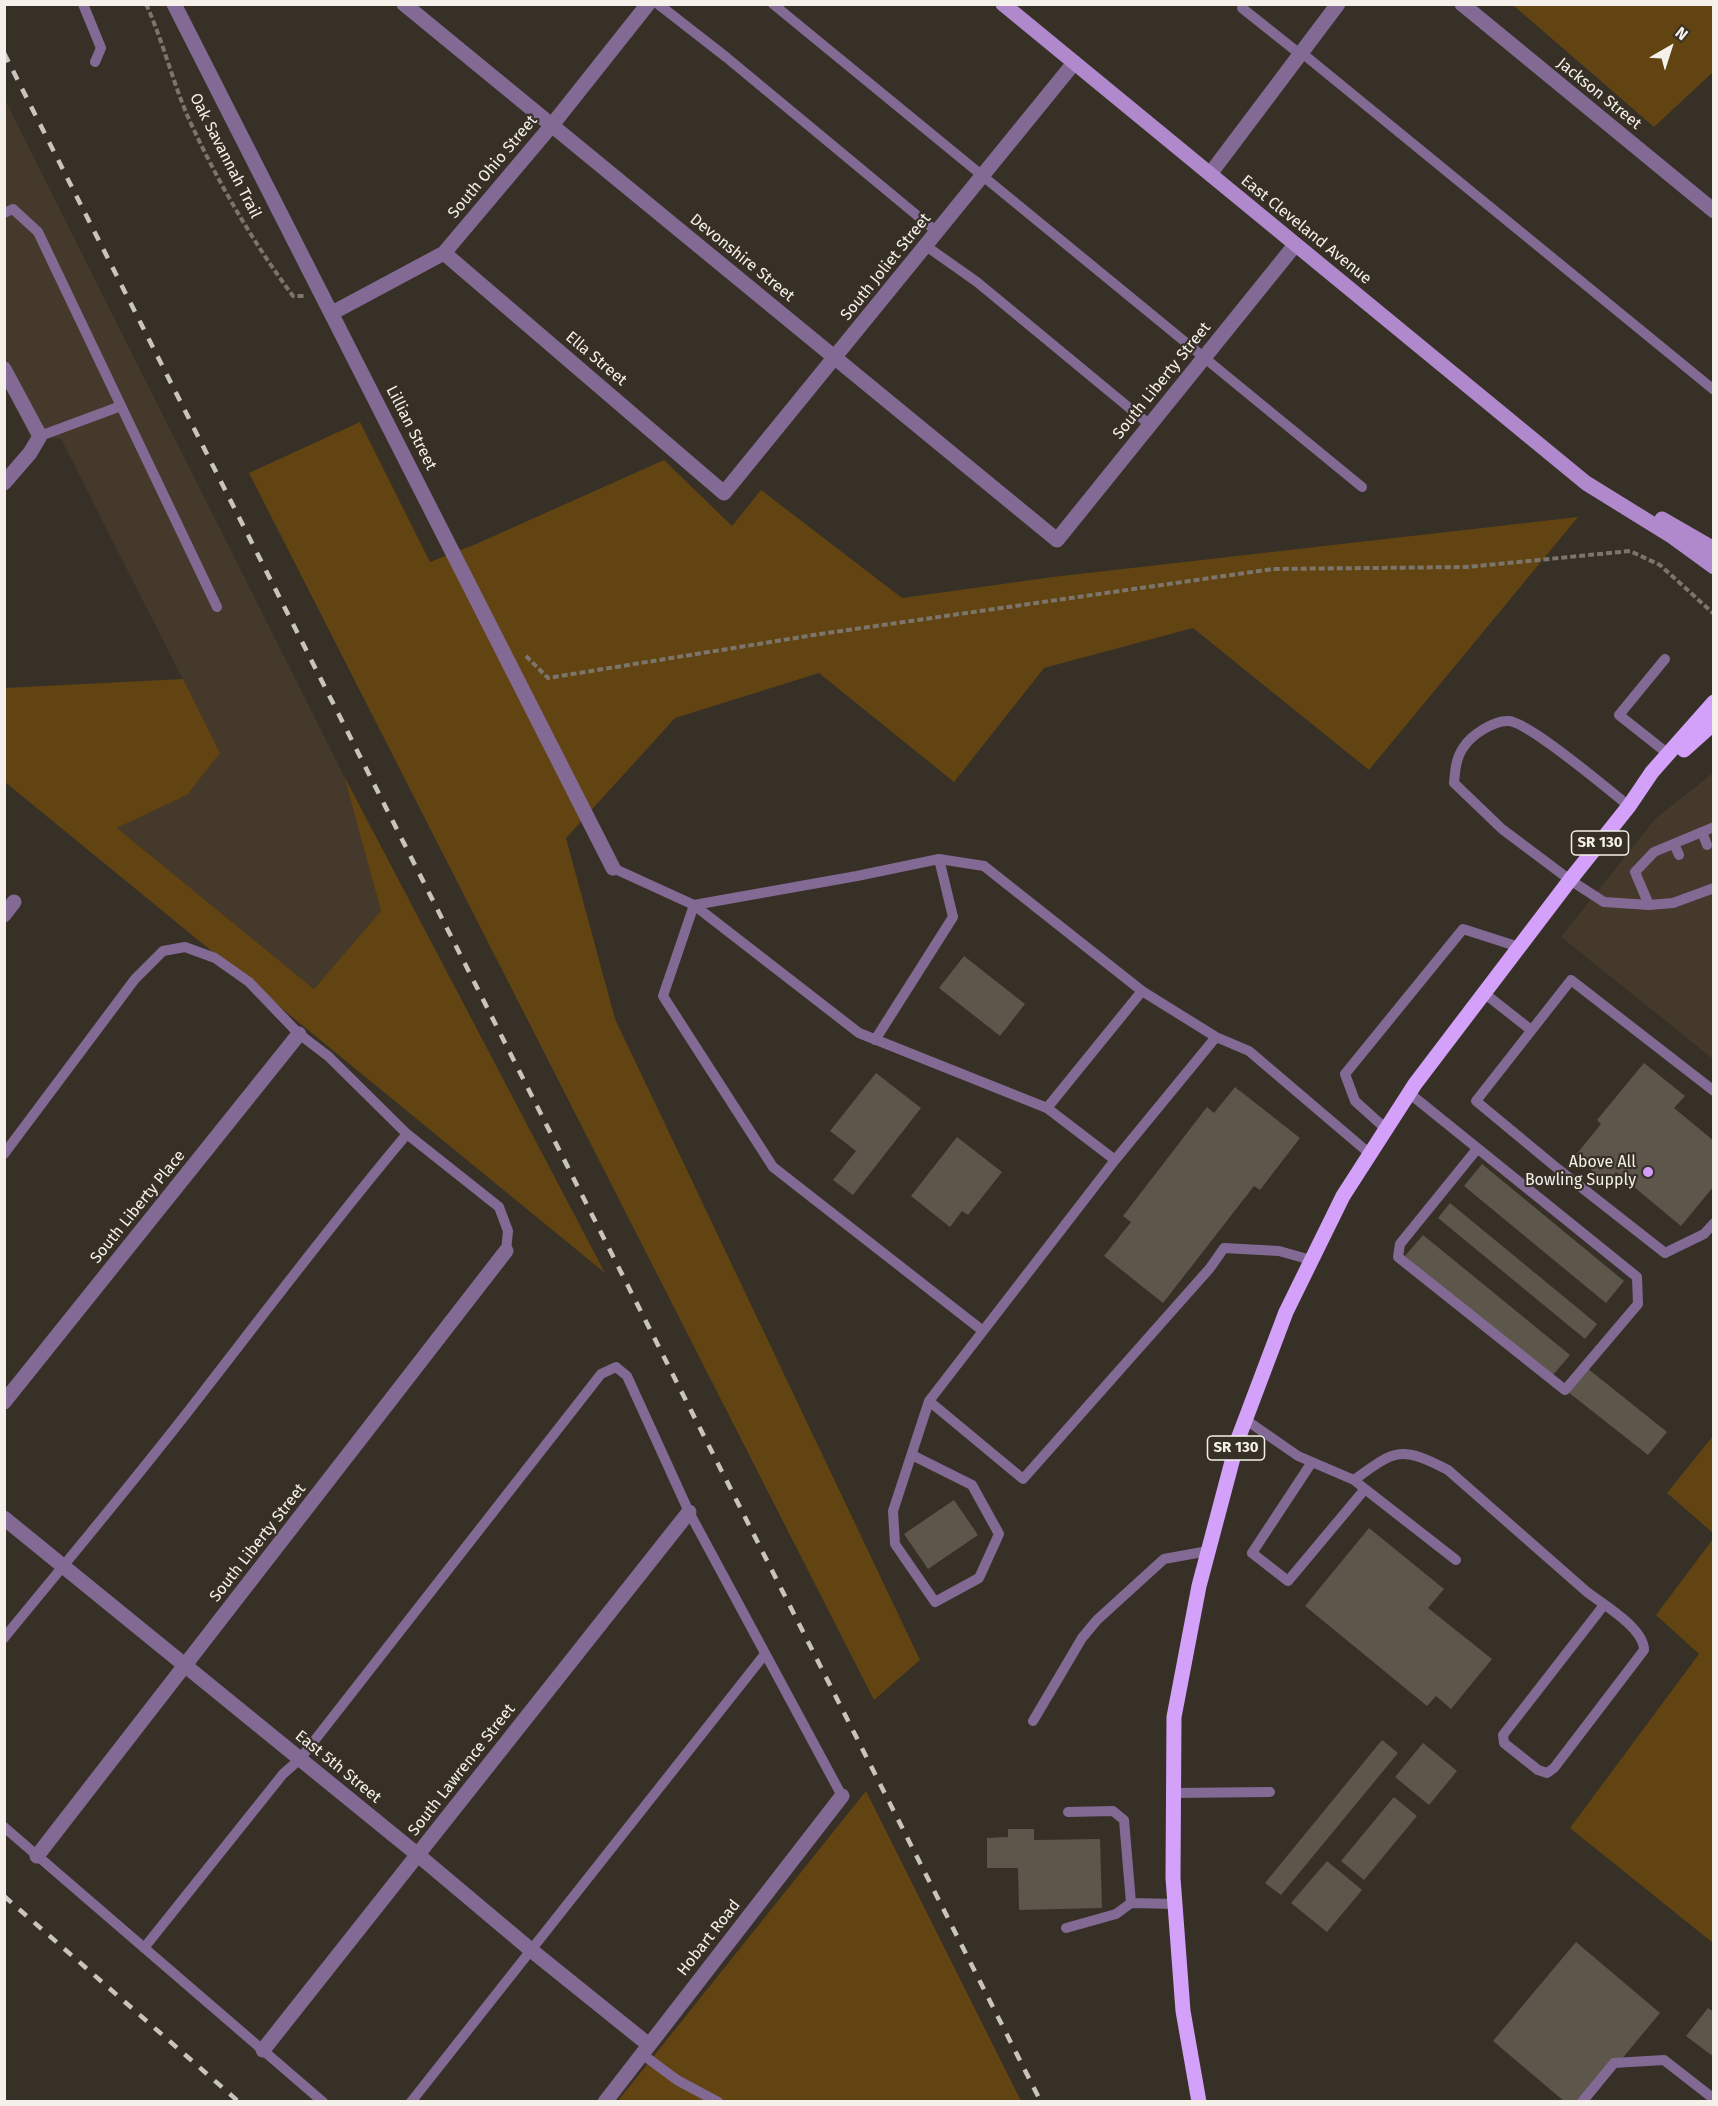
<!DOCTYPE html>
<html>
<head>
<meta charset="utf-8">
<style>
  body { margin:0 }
  #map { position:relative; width:1718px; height:2106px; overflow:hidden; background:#373026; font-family:"Fira Sans",sans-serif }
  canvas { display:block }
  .frame { position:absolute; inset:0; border:6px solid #f5f1ea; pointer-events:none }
  .north { position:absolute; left:1640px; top:18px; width:60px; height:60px; -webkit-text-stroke:4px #373026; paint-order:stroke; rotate:39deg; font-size:16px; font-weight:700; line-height:24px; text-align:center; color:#f5f1ea }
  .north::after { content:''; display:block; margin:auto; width:21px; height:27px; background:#f5f1ea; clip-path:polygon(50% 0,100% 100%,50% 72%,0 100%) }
</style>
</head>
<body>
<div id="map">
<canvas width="1718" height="2106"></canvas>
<div class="frame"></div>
<div class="north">N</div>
</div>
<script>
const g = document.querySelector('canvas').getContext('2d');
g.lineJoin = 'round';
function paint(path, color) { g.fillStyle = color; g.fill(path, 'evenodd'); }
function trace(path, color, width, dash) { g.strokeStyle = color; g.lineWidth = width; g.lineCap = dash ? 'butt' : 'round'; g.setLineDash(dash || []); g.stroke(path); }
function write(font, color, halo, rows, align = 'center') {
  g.font = font + ' "Fira Sans",sans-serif'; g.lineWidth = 4.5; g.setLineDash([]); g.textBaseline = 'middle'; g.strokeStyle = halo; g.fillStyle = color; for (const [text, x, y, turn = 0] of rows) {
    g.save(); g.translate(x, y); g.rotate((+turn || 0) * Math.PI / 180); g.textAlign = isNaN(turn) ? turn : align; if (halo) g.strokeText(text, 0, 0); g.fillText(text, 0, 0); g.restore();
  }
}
const built = new Path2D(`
  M4 98 344 776 381 911 314 989 117 828 187 795 220 753 61 439 30 436 5 386Z
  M1713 773V1059L1561 937 1656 818Z`);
const green = new Path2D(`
  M1513 5H1713V72L1654 127Z
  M360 422 430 562 476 544 664 460 732 526 761 490 902 598 1053 577 1578 517 1369 770 1193 628 1044 668 954 782 819 673 675 718 566 838 615 1019 920 1660 874 1700 249 473Z
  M183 679 220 753 187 795 117 828 314 989 381 911 344 776 605 1273 5 782V688Z
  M1713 1436 1714 1533H1713L1667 1493Z
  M1713 1539V1943L1570 1828 1699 1654 1656 1615Z
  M866 1791 1021 2101 617 2102Z`);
const building = new Path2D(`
  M964 956 1025 1004 1000 1036 939 988Z
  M1644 1063 1685 1096 1674 1108 1714 1141V1186L1681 1226 1616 1172 1607 1183 1575 1156 1601 1124 1597 1120Z
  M876 1073 921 1108 853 1195 833 1180 856 1151 830 1131Z
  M1235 1087 1300 1138 1260 1190 1254 1186 1163 1303 1104 1256 1131 1222 1123 1216 1207 1107 1214 1113Z
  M957 1137 1002 1172 968 1215 962 1211 950 1227 911 1196Z
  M1482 1164 1624 1281 1606 1303 1464 1186Z
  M1450 1203 1597 1324 1585 1339 1438 1218Z
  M1423 1235 1570 1355 1552 1376 1405 1256Z
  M1587 1368 1667 1432 1648 1455 1568 1392Z
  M954 1500 978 1535 928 1569 904 1534Z
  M1369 1528 1444 1589 1428 1608 1492 1659 1451 1709 1436 1696 1427 1706 1305 1606Z
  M1382 1740 1398 1753 1281 1895 1265 1883Z
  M1423 1743 1457 1771 1429 1805 1395 1777Z
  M1394 1797 1417 1816 1364 1880 1341 1861Z
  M1008 1829H1034V1840L1100 1839 1102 1908 1019 1910 1018 1868H987V1838L1008 1837Z
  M1327 1861 1362 1890 1327 1932 1291 1903Z
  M1576 1942 1660 2013 1586 2102H1565L1493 2041Z
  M1708 2008 1714 2012V2057L1686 2036Z`);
const path = new Path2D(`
  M146 4C163 41 172 80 188 117 216 179 252 241 293 296H304
  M526 656 548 678 820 634 1273 569 1467 567 1630 551 1660 565 1714 614`);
const service = new Path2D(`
  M83 4 101 48 95 62
  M658 4 726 57 937 232
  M773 4 1362 487
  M1242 8 1301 55
  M1302 53 1714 390
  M4 213 13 209 38 232 217 607
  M926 246 977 282 1150 425
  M40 436 121 406
  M1665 659 1619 715 1667 753
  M1629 806C1609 790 1530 723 1509 721 1494 720 1471 735 1463 748 1456 758 1455 771 1454 783L1502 829 1570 880 1604 902 1649 905 1673 903 1714 888
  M1702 832 1707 845
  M1674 844 1679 855
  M613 868 694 905 857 876 939 859 984 866 1142 991 1216 1037 1249 1051 1370 1154
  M1649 905 1635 872 1654 852 1714 827
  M1484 993 1531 1030
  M875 1040 953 917 939 859
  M1714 1091 1571 980 1476 1101 1558 1169 1665 1253 1704 1234 1714 1223
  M1409 1093 1637 1277 1638 1304 1565 1390 1398 1257 1400 1244 1477 1149
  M1047 1108 1142 991
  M1386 1129 1355 1101 1345 1074 1463 929 1519 947
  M4 1154 135 979 163 951 185 947 215 958 249 982 299 1034 328 1056 407 1134 499 1207 508 1231 506 1251
  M983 1331 773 1167 663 996 694 905 859 1033 1047 1108 1115 1160 1216 1037
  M929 1401 1023 1479 1210 1268 1224 1248 1279 1251 1311 1260
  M1246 1420 1298 1456 1354 1480 1365 1489 1288 1581 1252 1553 1312 1462
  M912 1455 972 1485 999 1534 979 1578 935 1602 895 1544 893 1511 929 1401 1115 1160
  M1354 1480C1395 1450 1400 1445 1448 1470L1587 1592C1604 1605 1644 1628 1644 1650L1554 1768 1547 1773 1538 1770 1504 1743 1503 1735 1604 1605
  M1365 1489 1456 1560
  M4 1638C72 1555 142 1472 207 1387 273 1302 337 1217 407 1134
  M1033 1721 1082 1638 1097 1620 1164 1559 1208 1551
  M1174 1793 1270 1792
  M1068 1812 1113 1811 1124 1820 1131 1903 1175 1904
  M4 1827 323 2102
  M1066 1928 1116 1914 1131 1903
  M144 1948 283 1774 300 1759 601 1374 616 1367 627 1376 689 1512 842 1796
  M642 2054 677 2080 718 2102
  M411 2102 765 1654
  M1582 2102 1614 2063 1664 2060 1714 2099`);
const minor = new Path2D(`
  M174 4 613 868
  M404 4 1057 540 1295 245
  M1462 4 1714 211
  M1210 174 1338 4
  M444 253 724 493 1074 63
  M332 313 444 253 552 125 648 4
  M4 369 40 436 30 453 4 483
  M4 915 14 902
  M4 1402 299 1034
  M4 1518 418 1855 531 1950 649 2045
  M37 1856 506 1251
  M263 2050 689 1512
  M605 2102 842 1796`);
const secondary = new Path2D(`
  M1003 4 1586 483 1670 535 1714 567
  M1662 519 1714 549`);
const primary = new Path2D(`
  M1684 750 1714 723
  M1199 2102 1183 2011 1173 1878 1174 1717 1199 1586 1238 1439 1286 1312 1343 1196 1415 1084 1570 880 1629 806 1652 772 1714 702`);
const rail = new Path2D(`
  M4 53 1041 2102
  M4 1896 239 2102`);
const markers = [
  [1648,1172,6,"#d49cfc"]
];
const shields = [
  [1600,843,57],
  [1236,1448,57]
];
const shieldNames = [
  ["SR 130",1600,843],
  ["SR 130",1236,1448]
];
const streetNames = [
  ["Jackson Street",1599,94,39],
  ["Oak Savannah Trail",225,156,63],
  ["South Ohio Street",493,167,-50],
  ["East Cleveland Avenue",1306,230,39],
  ["Devonshire Street",742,258,39],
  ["South Joliet Street",886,267,-51],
  ["Ella Street",596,359,40],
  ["South Liberty Street",1162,381,-51],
  ["Lillian Street",411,428,63],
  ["South Liberty Place",138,1207,-51],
  ["South Liberty Street",258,1543,-52],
  ["East 5th Street",338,1767,39],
  ["South Lawrence Street",462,1770,-52],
  ["Hobart Road",709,1938,-52]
];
const poiNames = [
  ["Above All",1636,1163],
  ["Bowling Supply",1636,1181]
];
paint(built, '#44392a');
paint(green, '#624413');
paint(building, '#5d564b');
trace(path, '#7b756c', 4, [6, 3]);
trace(service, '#826a95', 10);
trace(minor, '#826a95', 15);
trace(secondary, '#b089cd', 15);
trace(primary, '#d3a1f9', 15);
trace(rail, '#c9c4bc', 4.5, [10, 10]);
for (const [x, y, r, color] of markers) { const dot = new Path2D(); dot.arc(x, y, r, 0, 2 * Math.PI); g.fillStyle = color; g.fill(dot); trace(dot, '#373026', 2); }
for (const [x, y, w] of shields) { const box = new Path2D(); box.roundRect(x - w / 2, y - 12, w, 24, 4.5); g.fillStyle = '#373026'; g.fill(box); trace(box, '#f5f1ea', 1.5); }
write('bold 15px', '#f5f1ea', null, shieldNames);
write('16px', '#f5f1ea', '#373026', streetNames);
write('16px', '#f5f1ea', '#373026', poiNames, 'right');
</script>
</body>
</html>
